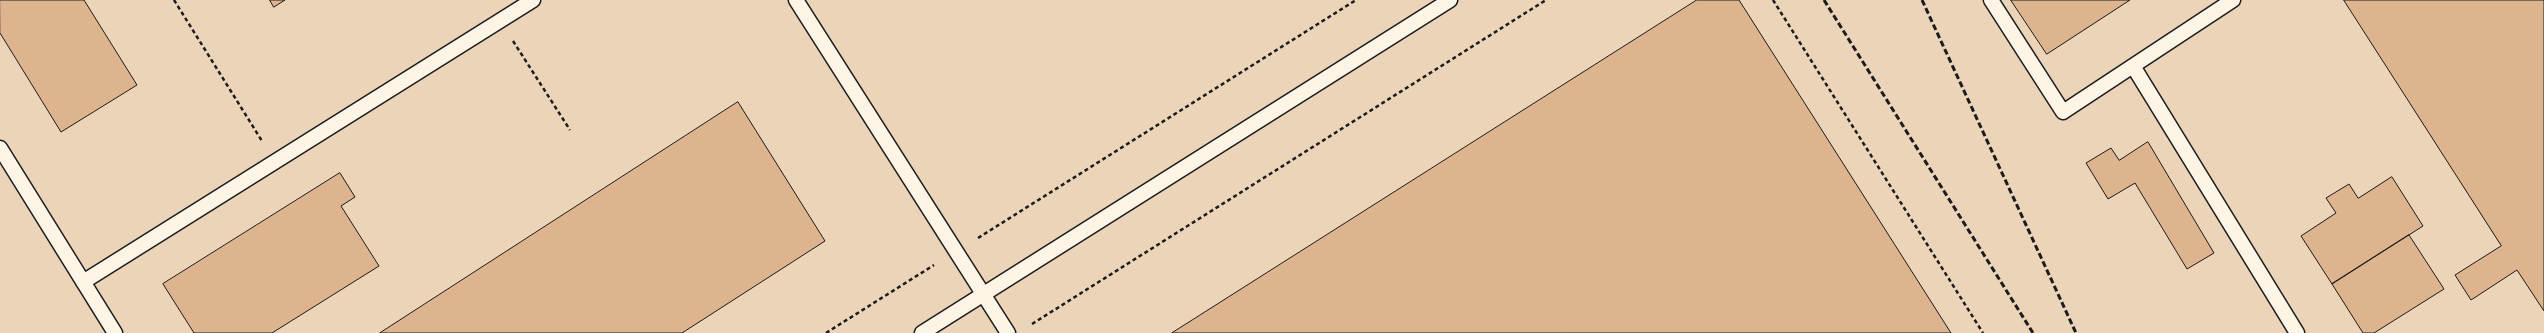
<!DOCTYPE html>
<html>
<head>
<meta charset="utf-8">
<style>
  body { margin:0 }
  canvas { display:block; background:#f3e2cb }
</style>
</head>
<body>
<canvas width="2544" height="333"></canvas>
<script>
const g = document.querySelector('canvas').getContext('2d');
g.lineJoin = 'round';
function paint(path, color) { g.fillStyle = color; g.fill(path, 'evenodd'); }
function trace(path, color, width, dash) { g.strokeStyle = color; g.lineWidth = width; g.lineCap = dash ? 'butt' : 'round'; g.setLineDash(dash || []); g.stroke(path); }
const built = new Path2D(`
  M0 0H2544V333H0Z`);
const building = new Path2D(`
  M0 0H84L137 85 61 132 0 33Z
  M270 0H285L274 7Z
  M1697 0H1739L1951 333H1172Z
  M2011 0H2130L2047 54Z
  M2344 0H2544V311L2517 270 2471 300 2455 275 2501 246Z
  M738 102 825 241 682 333H380Z
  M2148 142 2214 253 2187 269 2135 183 2108 199 2086 163 2111 148 2119 160Z
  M340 173 355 197 341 206 379 266 272 333H194L163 284Z
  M2392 177 2423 226 2332 284 2301 236 2336 213 2326 198 2349 184 2358 198Z
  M2409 235 2444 289 2374 333H2363L2332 284Z`);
const path = new Path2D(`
  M174 0 262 141
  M1773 0 1983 333
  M513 41 570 130
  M978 238 1356 0
  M1032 324 1546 0
  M826 333 934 265`);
const lane = new Path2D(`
  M796 0 1008 333
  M1991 0 2063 112 2233 0
  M2133 66 2297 333
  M0 148 115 333
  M83 282 533 0
  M922 333 1450 0`);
const rail = new Path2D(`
  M1824 0 2033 333
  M1922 0 2076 333`);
paint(built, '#ecd4b9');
paint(building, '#ddb48e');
trace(building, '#1c1c1c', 1);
trace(lane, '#1c1c1c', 17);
trace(path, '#1c1c1c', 2.5, [4, 3]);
trace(lane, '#fcf5e5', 14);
trace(rail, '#1c1c1c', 3, [6, 3]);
</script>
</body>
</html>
